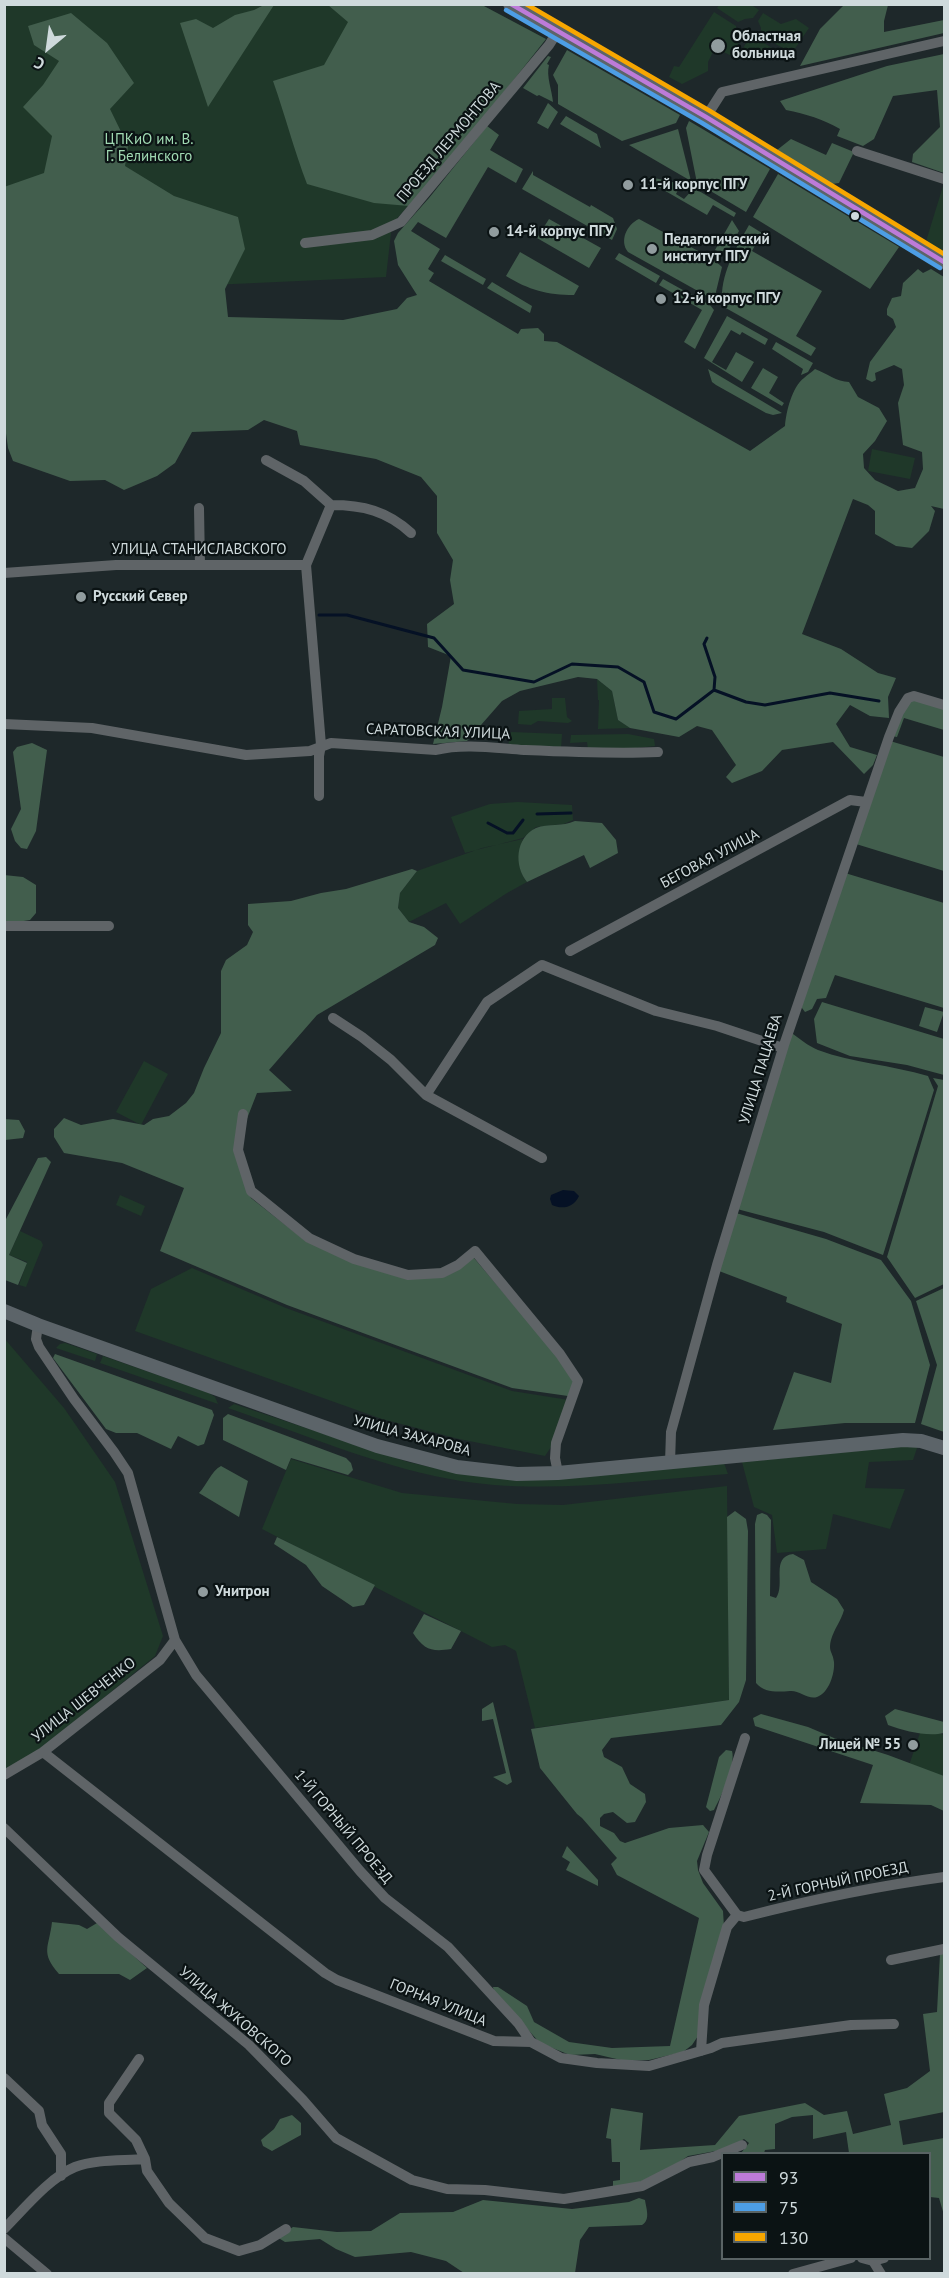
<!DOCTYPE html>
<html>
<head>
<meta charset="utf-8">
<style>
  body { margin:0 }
  #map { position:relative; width:949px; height:2278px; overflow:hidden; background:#1e282a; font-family:"PT Sans",sans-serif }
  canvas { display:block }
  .frame { position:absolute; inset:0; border:6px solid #cfdadc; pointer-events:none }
  .legend { position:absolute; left:721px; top:2152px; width:210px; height:108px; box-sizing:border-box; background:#0b1314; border:2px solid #596364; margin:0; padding:8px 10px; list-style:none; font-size:18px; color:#cfdadc }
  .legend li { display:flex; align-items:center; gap:12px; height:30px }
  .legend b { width:30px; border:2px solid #596364 }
  .north { position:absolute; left:18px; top:18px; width:60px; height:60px; -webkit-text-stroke:4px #0b1314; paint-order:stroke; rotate:209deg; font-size:16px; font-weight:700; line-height:24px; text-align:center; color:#cfdadc }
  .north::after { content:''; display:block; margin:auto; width:21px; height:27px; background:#cfdadc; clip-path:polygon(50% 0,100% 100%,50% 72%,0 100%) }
</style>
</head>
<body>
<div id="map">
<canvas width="949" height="2278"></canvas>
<div class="frame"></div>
<ul class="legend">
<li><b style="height:8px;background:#bd7bd9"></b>93</li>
<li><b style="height:8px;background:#4d9ee5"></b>75</li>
<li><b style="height:8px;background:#f7a600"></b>130</li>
</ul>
<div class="north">С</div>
</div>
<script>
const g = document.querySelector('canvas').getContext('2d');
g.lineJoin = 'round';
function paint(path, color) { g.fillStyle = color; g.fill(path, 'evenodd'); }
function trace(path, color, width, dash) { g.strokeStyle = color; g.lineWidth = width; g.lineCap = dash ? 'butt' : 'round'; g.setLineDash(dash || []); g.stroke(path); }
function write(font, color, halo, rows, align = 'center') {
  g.font = font + ' "PT Sans",sans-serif'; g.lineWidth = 4.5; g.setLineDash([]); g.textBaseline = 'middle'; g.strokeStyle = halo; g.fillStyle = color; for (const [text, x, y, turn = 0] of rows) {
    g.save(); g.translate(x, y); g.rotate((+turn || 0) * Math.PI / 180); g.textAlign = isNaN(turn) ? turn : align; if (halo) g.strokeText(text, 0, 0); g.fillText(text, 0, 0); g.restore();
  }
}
const green = new Path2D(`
  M750 4 759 10 753 18 745 19 738 22 717 8 719 5Z
  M5 5H482L546 39 462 146 392 224 386 277 190 286 5 332Z
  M714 12 736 26 737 35 740 40 736 49 738 53 736 58 715 48 708 62V71L682 84 669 77 674 66 679 67Z
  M763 13 781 24 796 19 809 28 792 53 761 36V28L758 21Z
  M758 39 772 48 767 55 760 59 742 50 746 43H752Z
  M944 183V257L928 248 927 238Z
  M872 449 915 458 910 479 868 471Z
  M597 679 612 691 618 720 630 728 598 729 599 700H598Z
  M552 698H565L567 717 572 721 568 723 538 721 531 725 518 724 519 711 552 709Z
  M511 732 562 734 561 748 508 746Z
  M628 734 654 739 655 746 618 750 588 749 587 742 570 743 571 735Z
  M518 802 572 805 573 820 564 824 536 827 523 838 465 853 451 817 490 804Z
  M523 839C518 853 517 870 527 882L507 893 460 924 446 903 409 922 398 908 400 893 417 871 482 848Z
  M144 1061 168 1074 141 1125 116 1112Z
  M120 1195 145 1206 141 1216 116 1205Z
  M20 1231 41 1241 43 1245 26 1287 19 1285 27 1262 9 1255Z
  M192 1268 286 1308 512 1391 569 1400 553 1444 545 1456 459 1439 382 1419 135 1331 151 1289Z
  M4 1338 64 1408 115 1482 163 1636 155 1656 41 1749 4 1771Z
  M65 1343 97 1354 95 1361 56 1348 60 1344Z
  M103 1356 209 1393 215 1397 218 1404 100 1363Z
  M234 1404 408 1462 453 1472 724 1463 728 1474C640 1480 537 1496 450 1479 374 1465 301 1433 228 1408Z
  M918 1445 913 1460 869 1462 865 1488 905 1489 890 1529 833 1514 826 1549 777 1553 772 1515 754 1507 742 1462Z
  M291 1459 402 1493 517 1504 563 1505 727 1486 729 1700 535 1728 516 1651 505 1645 492 1647 262 1529Z
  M922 1727 944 1735V1787L906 1774Z`);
const forest = new Path2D(`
  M266 4 274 5 208 107 180 23 196 19 213 28 235 15 254 10Z
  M328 5H482L546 39 462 145 409 206 374 203 307 184C294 150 285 115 273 81L324 65 348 22Z
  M844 5H888L884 21V32L944 20V33L800 66 820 29Z
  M71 13 107 43 134 83 110 109 128 146 125 166 174 196 238 217 245 249 225 289 228 317 343 320 397 309 407 298 417 295 398 265 394 241 398 233 429 198 487 126 499 135 490 150 523 169 516 183 488 167 446 238 418 222 411 231 440 249 428 269 434 273 429 281 518 334 521 329 538 328 544 334V341L557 342 750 451 785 426C786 412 792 387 804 378 808 374 811 373 815 369 826 373 837 382 849 382L858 397 879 408 887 421 875 441 863 454 864 468 875 480 898 491 915 488 923 469 922 452 903 445 898 403 904 385 902 369 894 365 875 373 876 380 872 382 866 379 870 362 896 327 893 319 887 315V309L892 298 901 296 903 283 918 269 923 273 931 269 944 277V509L931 506 935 511 929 531 912 548 896 546 875 534V511L868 505 853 499 802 634 841 649 878 673 896 678 888 697 889 718 870 716 850 705 836 724 850 747 877 755 873 765 864 774 833 742 782 750 762 771 732 783 726 777 736 765 712 730 697 726 679 737 630 728 618 720 612 691 597 679 578 677 520 691 502 701 467 741 433 744 442 707 451 656 428 647 427 624 454 604 450 580 453 560 437 533V496L421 477 376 459 300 445 297 431 264 420 248 430 192 432 175 463 157 476 124 490 105 480 70 481 13 461 8 448 4 419V187L44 173 52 136 23 107 43 85 59 61 34 45 28 26Z
  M567 50 680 115 676 123 622 141 558 104V85L553 75Z
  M944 54V173L912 162 913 154 940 127 937 90 893 96 874 139 863 146 837 136 840 129C823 119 806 114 786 110L780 101 887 66Z
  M548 56 551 57 547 64 549 65C546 76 552 90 553 102L539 95 537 96 523 88Z
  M548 103 558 112 548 129 537 123Z
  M566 116 597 134 601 148 560 124Z
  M689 121 770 169 746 212 697 183 686 128Z
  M678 129 691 181 629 145Z
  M791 139 826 155 832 143 854 152 839 183 832 184 777 150Z
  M533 171V175L590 207 591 205 613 218 617 229 612 240 522 189Z
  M778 174 899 247 870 289 753 217Z
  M650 177 681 184 676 194 684 199 694 188 736 213 734 217 713 205 707 215 648 181Z
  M549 219 601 248 589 268 537 238Z
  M639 219 713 259 722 267 714 300 628 252C619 241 627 224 639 219Z
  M732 220 739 231 729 249 720 252 715 250Z
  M749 225 762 233 752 251 822 291 796 336 816 348 811 356 724 307 722 304C720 274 735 250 749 225Z
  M520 252 579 286 574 295C547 295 529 290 506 276Z
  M619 253 660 276 656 283 615 259Z
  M445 255 486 279 483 285 441 261Z
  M663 279 710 305 714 310 695 349 684 342 702 310 659 285Z
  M492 282 532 306 530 313 487 288Z
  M727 316 768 339 765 345 742 332 740 335 731 330 712 362 726 370 736 352 754 362 742 382 704 358Z
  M776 342 813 363 808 372 801 375 803 369 772 349Z
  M763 368 778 377 769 393 784 403 782 406 751 388Z
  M708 369 782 413 773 415 766 413 716 385 712 382Z
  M915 699 944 707V730L904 718 897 737 892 736 908 701Z
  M890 741 944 757V871L856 844Z
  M32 743 47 750 36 831 27 849 21 848 15 841 11 829 21 809 13 752 17 747Z
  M575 821 602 823 616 840 618 853 590 868 584 855 527 882C514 866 515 838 536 828 548 823 562 827 575 821Z
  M412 869 417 871 400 893 398 908 409 922 424 927 438 938 435 945 317 1015 269 1070 292 1091 257 1093 234 1152 251 1198 307 1242 408 1278 474 1258 558 1357 574 1383 568 1396 512 1388 287 1305 160 1251 184 1188 122 1163 64 1153 54 1137V1129L64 1118 81 1125 113 1119 144 1125 153 1119 169 1116 186 1103 194 1093 204 1068 221 1033V971L226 960 247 945 253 932 248 925V904L291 901 321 893 346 889Z
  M845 873 944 903V1008L835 975 826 998 817 999 812 1009 805 1012 799 1004Z
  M4 875 23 877 36 885V913L30 920 5 924Z
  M822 1002 944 1039V1075L907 1065 850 1056 817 1043 814 1019Z
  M925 1007 944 1012 937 1032 919 1026Z
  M790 1032C799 1038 808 1046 818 1050 853 1063 891 1065 928 1076L934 1090 883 1255 824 1232 737 1209Z
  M933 1078 944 1080V1284L915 1298 887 1257 938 1086Z
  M4 1119 19 1120 25 1131 23 1138 5 1140Z
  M46 1157 51 1162 9 1255 27 1263 18 1285 5 1280V1221L38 1158Z
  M736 1213 826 1239 881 1260 911 1301 930 1365 915 1423H845L773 1430 794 1372 831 1383 842 1324 786 1302 787 1297 719 1271Z
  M944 1288V1432L921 1424 937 1365 916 1301Z
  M55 1354 212 1410 214 1415 204 1444 198 1446 178 1436 171 1449 137 1433H116L106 1429 53 1358Z
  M228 1414 346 1458 351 1463 353 1470 348 1475 291 1458 286 1470 223 1440V1418Z
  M221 1466 248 1481 239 1517 199 1493C207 1485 211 1471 221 1466Z
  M735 1511 746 1519 748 1531 746 1680 739 1702 721 1725 611 1738 602 1750 604 1757 622 1767 630 1784 645 1794 646 1802 635 1822 627 1823 613 1812 604 1814 600 1818V1826L614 1833 620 1841 625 1843 669 1828 703 1825 709 1832 697 1861 698 1870 703 1883 723 1911 724 1927 698 2036 692 2045 683 2052 649 2060 625 2061 595 2054 570 2055 540 2043 494 1992 493 1987H498L527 2006 534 2022 569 2042 612 2048 670 2046 699 1918 617 1875 611 1864 617 1858 582 1818 577 1814 540 1768 531 1729 729 1700 727 1517Z
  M762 1513 767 1515 771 1520 770 1596 776 1598C786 1584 770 1557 793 1554L804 1560 811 1582 837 1599 844 1610C841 1621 834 1629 831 1640 828 1652 833 1652 834 1662 835 1673 829 1693 817 1697 808 1700 799 1690 790 1691 778 1692 764 1693 756 1683L755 1524 757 1515Z
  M277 1537 375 1585 364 1605 353 1607 322 1586 306 1565 274 1544Z
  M424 1614 461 1631 451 1649C432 1652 424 1650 413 1633Z
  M493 1702 512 1782 507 1785 493 1777 506 1773 493 1719 482 1721V1709Z
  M895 1709 944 1722V1733C927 1737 905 1731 888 1725L885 1716Z
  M761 1714 808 1727 834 1738 888 1755 944 1776V1811L931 1805 860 1803 873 1765 755 1726 753 1718Z
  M726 1750 732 1751C736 1765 721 1797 714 1810L710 1811 706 1807 719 1757Z
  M567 1846 598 1880V1886L566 1870 570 1862 562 1857Z
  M52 1922 79 1925 87 1929 97 1923 147 1968 130 1980 119 1974H59C40 1952 49 1948 52 1922Z
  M944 1953V2112L899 2121 903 2145 944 2138V2215L939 2198 930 2197V2154L849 2153 846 2132 813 2139V2115L792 2117 775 2124V2149L765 2150 764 2153H741L749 2143 744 2139 727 2149 688 2156 671 2168 640 2182 613 2189V2181L620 2180V2162H612L611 2139 606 2138 611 2108 643 2113 640 2150 715 2145 739 2116 805 2103 824 2115 847 2111 853 2134 891 2125 884 2094 907 2088 930 2071 923 2014 937 2012 940 1954Z
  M292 2115 301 2123V2135L272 2151 263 2146 261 2140 274 2129 280 2119Z
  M639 2198 645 2200C646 2208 651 2220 642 2225L589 2227 580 2240 575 2273H464L446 2261 411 2252 355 2257 336 2249 320 2239 285 2242 277 2237 293 2227 337 2232 371 2231 400 2213 453 2212 483 2200 572 2209 629 2202Z`);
const water = new Path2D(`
  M563 1190 574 1191 579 1196C574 1207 563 1210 552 1205L550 1199 551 1195Z`);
const stream = new Path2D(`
  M319 615H347L434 638 463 670 534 682 572 664 618 667 644 682 654 712 676 719 714 690 715 677 704 644 707 638
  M714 690 746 702 765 705 830 693 879 701
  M537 814 571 813
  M488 823 507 833H513L523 820`);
const minor = new Path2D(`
  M706 117 722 92 944 41
  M857 151 944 179
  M305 243 372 235 401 222 549 45 558 31
  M266 460 304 481 331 505C363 505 387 511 411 533
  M199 508 200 565
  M4 573 116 565H306
  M4 724 92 728 246 755 310 751 331 743 436 750C463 743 495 748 524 750 569 752 613 754 658 752
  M319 796V756L321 745 306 565 331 505
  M4 926H109
  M570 951 850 800 866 802
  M333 1018 362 1037 391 1060 426 1095 542 1158
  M426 1095 487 1002 542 965 656 1011 717 1026 783 1048
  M243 1114 238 1150 251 1191 309 1238 354 1259 408 1275 442 1273 458 1265 475 1251 560 1354 578 1381 556 1443 555 1458 558 1473
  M38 1325 36 1339 39 1347 74 1399 114 1452 128 1473 175 1640 196 1675 360 1871 385 1898 448 1947 518 2023 531 2042
  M670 1463 671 1432 717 1265 784 1045 889 737 899 712 908 698 914 696 944 705
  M43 1752 325 1973 337 1980 494 2041 531 2042 561 2058 597 2063 649 2066 711 2048 722 2043 851 2025 894 2024
  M4 1775 43 1752 160 1660 175 1640
  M4 1828 118 1937 249 2045 303 2100 336 2138 412 2180 447 2189 485 2190 564 2199 642 2186 689 2162 713 2157 742 2145
  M737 1915 744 1917C810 1900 877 1886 944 1877
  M737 1915 704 1870 707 1855 745 1738
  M891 1960 944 1949
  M701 2051 704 2005 727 1927 737 1915
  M139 2059 109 2103V2113L136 2140 145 2159 147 2171 169 2203 205 2238 239 2251 260 2245 286 2229
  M4 2078 39 2111 42 2125 61 2154V2176
  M4 2229C23 2210 50 2177 75 2167 96 2159 123 2161 145 2159
  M4 2238 47 2274
  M862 2258 873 2261 884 2258
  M873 2261 881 2274
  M793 2274 851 2258`);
const major = new Path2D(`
  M510 4 706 117 944 262
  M4 1311 38 1325 377 1446 457 1467 517 1474 558 1473 903 1440 921 1441 944 1448`);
const bus1 = new Path2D(`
  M511 4 706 117 944 262`);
const bus2 = new Path2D(`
  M506 10 702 123 940 268`);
const bus3 = new Path2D(`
  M526 4 710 111 944 254`);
const markers = [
  [718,46,8,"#919c9e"],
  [628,185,6,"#919c9e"],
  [855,216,5,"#cfdadc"],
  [494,232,6,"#919c9e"],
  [652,249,6,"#919c9e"],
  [661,299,6,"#919c9e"],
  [81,597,6,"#919c9e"],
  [203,1592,6,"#919c9e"],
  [913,1745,6,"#919c9e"]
];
const poiNames = [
  ["Областная",732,37],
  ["больница",732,54],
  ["11-й корпус ПГУ",640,185],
  ["14-й корпус ПГУ",506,232],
  ["Педагогический",664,240],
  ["институт ПГУ",664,257],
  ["12-й корпус ПГУ",673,299],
  ["Русский Север",93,597],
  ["Унитрон",215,1592],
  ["Лицей № 55",901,1745,"right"]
];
const parkNames = [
  ["ЦПКиО им. В.",149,140],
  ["Г. Белинского",149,157]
];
const streetNames = [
  ["ПРОЕЗД ЛЕРМОНТОВА",449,142,-50],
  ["УЛИЦА СТАНИСЛАВСКОГО",199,550],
  ["САРАТОВСКАЯ УЛИЦА",438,732,2],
  ["БЕГОВАЯ УЛИЦА",710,859,-28],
  ["УЛИЦА ПАЦАЕВА",761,1069,-73],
  ["УЛИЦА ЗАХАРОВА",412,1436,15],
  ["УЛИЦА ШЕВЧЕНКО",84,1700,-38],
  ["1-Й ГОРНЫЙ ПРОЕЗД",343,1827,50],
  ["2-Й ГОРНЫЙ ПРОЕЗД",838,1882,-12],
  ["ГОРНАЯ УЛИЦА",438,2003,22],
  ["УЛИЦА ЖУКОВСКОГО",235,2017,41]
];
paint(green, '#1f3829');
paint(forest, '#425e4d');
paint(water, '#051125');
trace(stream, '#051125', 3);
trace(minor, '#5f6467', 10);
trace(major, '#5c6469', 14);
trace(bus1, '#bd7bd9', 4.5);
trace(bus2, '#4d9ee5', 4.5);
trace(bus3, '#f7a600', 4.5);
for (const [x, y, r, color] of markers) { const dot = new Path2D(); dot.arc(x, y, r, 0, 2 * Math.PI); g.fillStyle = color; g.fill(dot); trace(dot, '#0b1314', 2); }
write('bold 15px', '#cfdadc', '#0b1314', poiNames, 'left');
write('15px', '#a1dab3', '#0b1314', parkNames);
write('15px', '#cfdadc', '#0b1314', streetNames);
</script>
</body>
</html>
